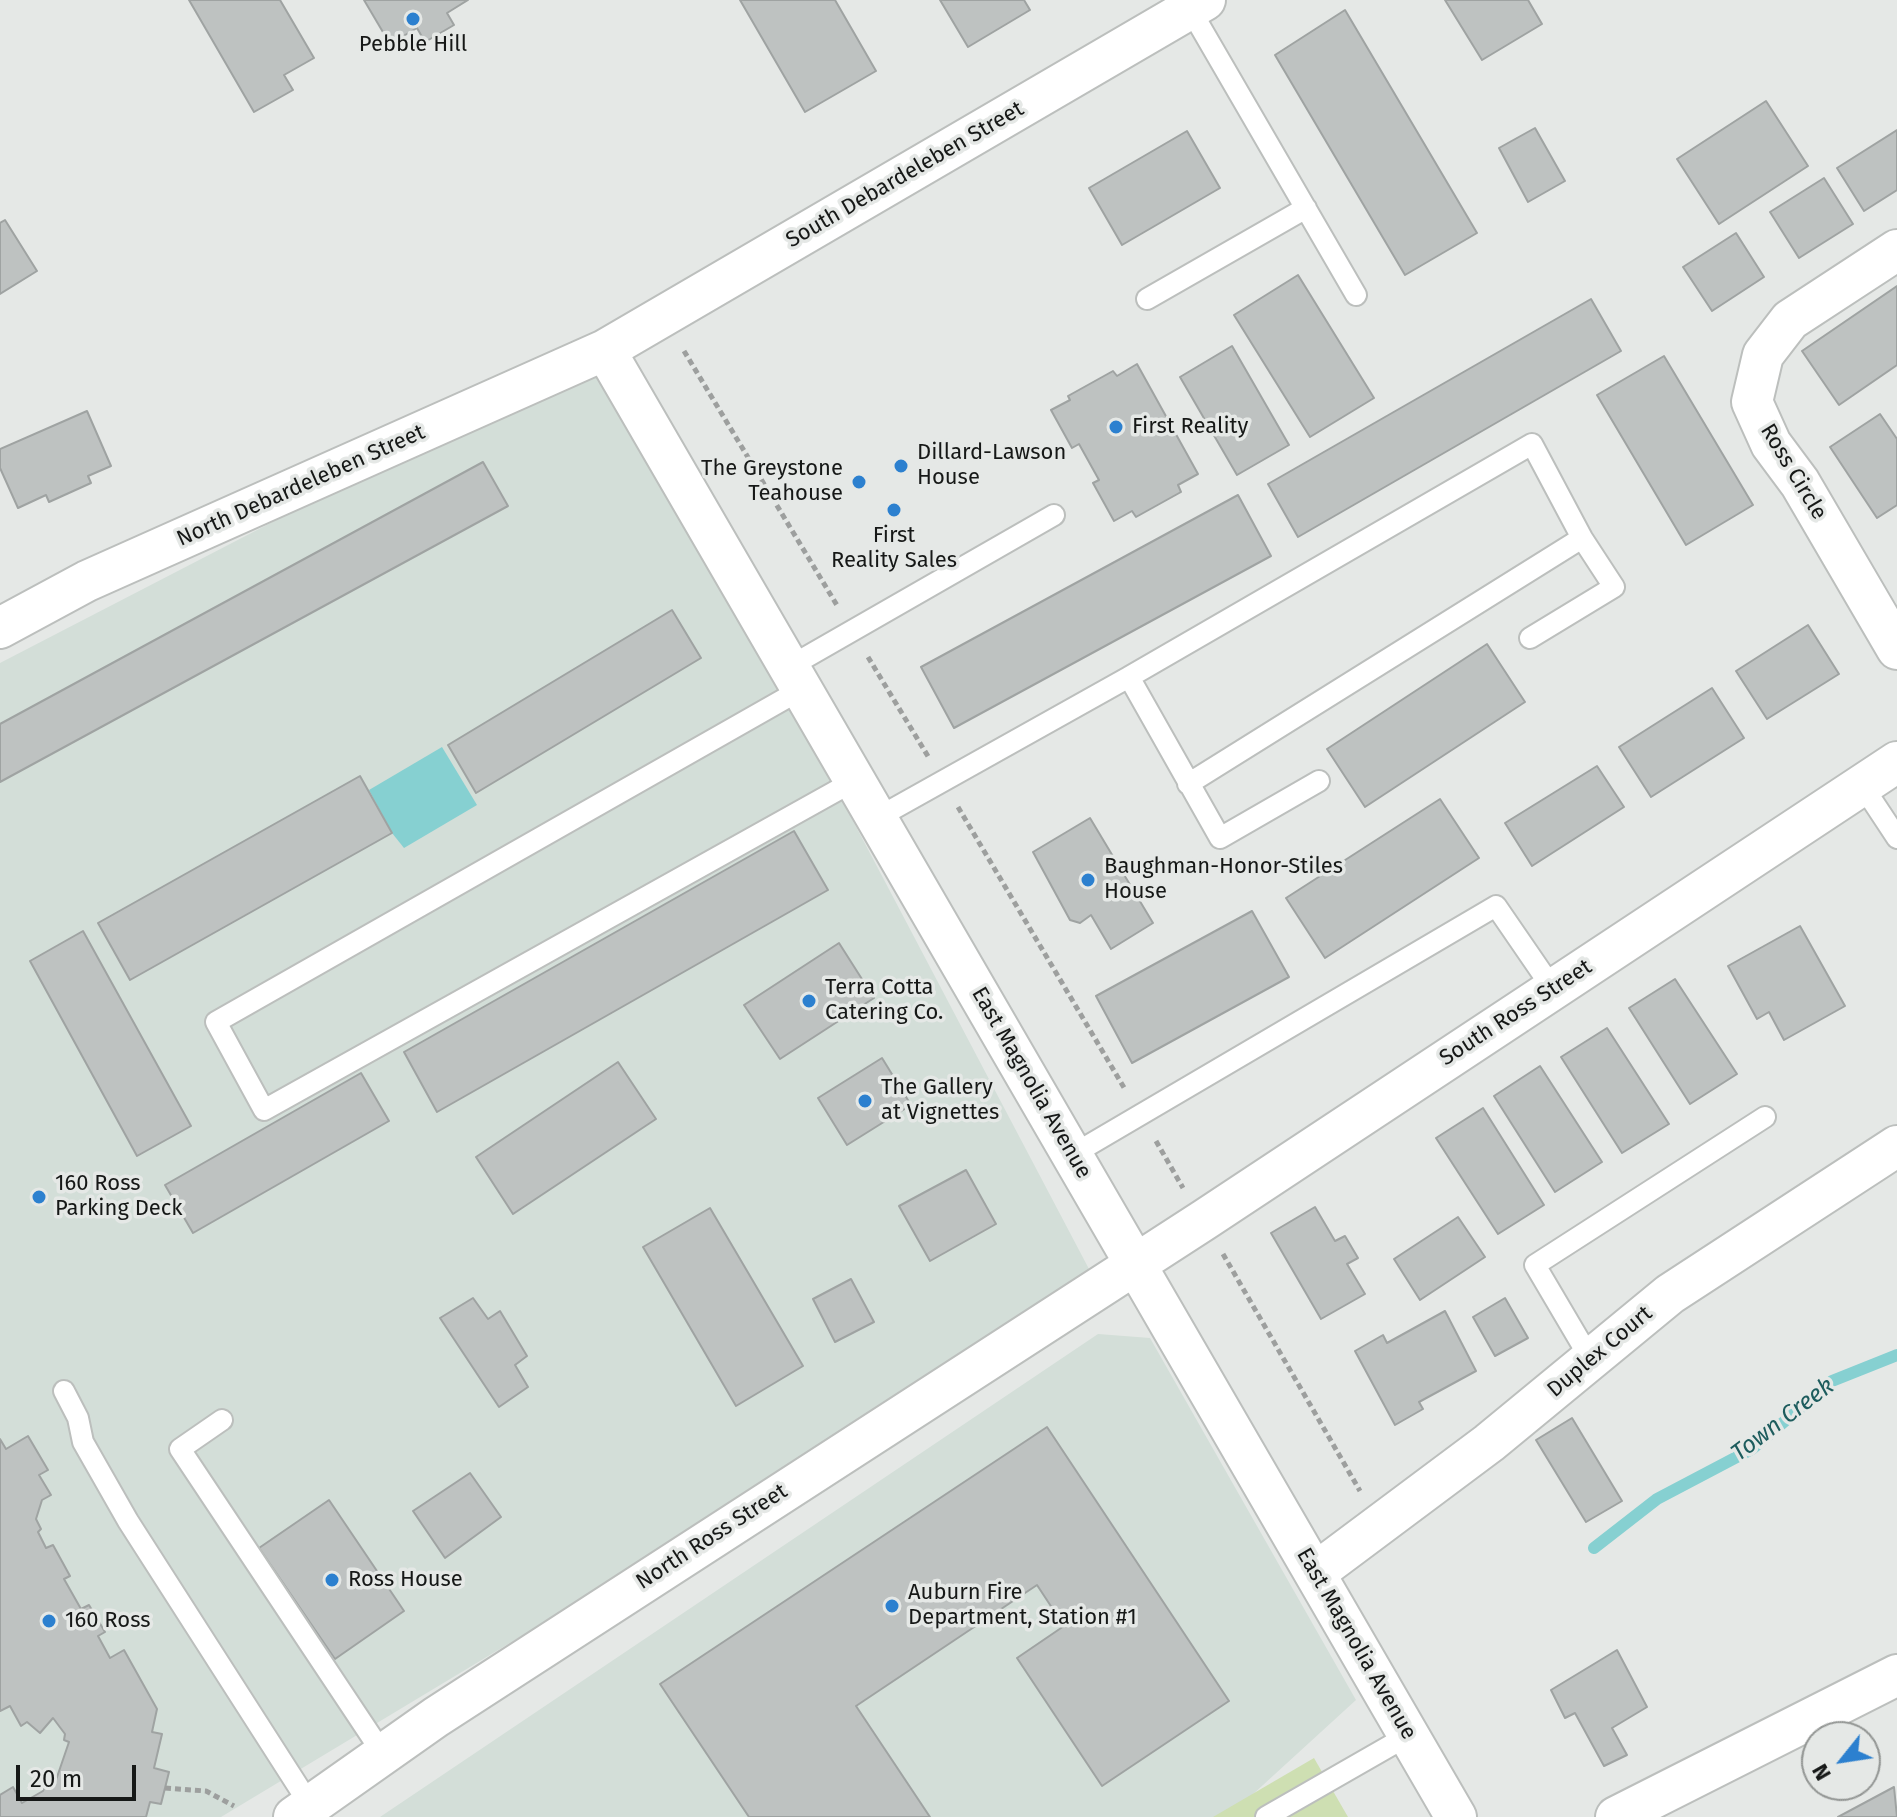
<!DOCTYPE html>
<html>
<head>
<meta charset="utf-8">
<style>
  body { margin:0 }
  #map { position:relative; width:1897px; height:1817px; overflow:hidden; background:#e5e8e6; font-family:"Fira Sans",sans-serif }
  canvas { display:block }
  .north { position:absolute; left:1801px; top:1721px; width:80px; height:80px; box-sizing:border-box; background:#e5e8e6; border:2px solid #929593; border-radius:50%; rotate:240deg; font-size:22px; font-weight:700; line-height:32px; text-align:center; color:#161817 }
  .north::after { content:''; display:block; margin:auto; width:28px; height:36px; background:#2c80cf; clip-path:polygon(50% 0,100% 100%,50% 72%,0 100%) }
  .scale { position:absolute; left:16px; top:1765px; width:120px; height:36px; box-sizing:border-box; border:4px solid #161817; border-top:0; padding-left:10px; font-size:24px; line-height:28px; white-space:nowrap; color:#161817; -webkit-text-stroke:6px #e5e8e6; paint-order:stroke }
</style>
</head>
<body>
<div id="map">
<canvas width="1897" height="1817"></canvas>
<div class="north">N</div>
<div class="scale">20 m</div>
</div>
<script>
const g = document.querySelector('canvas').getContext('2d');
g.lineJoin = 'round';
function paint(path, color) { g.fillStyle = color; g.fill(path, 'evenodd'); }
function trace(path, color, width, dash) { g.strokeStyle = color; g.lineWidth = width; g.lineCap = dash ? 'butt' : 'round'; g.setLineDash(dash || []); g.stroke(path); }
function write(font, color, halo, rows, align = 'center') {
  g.font = font + ' "Fira Sans",sans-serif'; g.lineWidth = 7; g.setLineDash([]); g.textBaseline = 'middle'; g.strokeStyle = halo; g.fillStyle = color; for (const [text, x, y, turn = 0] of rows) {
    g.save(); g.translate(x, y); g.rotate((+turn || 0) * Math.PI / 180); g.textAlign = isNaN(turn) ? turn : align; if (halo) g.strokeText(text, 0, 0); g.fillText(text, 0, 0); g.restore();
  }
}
const built = new Path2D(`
  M605 350 1099 1288 221 1817H0V663Z
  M1098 1334 1150 1338 1356 1700 1228 1817H380Z`);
const green = new Path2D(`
  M1314 1758 1348 1817H1213Z`);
const water = new Path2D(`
  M442 747 477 805 404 848 392 833 369 790Z`);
const stream = new Path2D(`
  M1594 1548 1657 1499 1752 1449 1832 1381 1897 1355`);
const building = new Path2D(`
  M189 0H280L314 58 284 75 293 90 254 112Z
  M364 0H468L447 13 454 25 425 42 417 28 390 44Z
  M740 0H835L876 71 805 112Z
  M940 0H1024L1030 10 968 47Z
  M1445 0H1528L1542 24 1482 60Z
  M1345 10 1477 233 1405 275 1275 55Z
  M1766 101 1808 166 1719 224 1677 159Z
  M1535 128 1565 181 1528 202 1499 148Z
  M1897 130V190L1864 211 1837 168Z
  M1187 131 1220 188 1122 245 1089 188Z
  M1824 178 1853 224 1799 258 1770 212Z
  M5 220 37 271 0 294V223Z
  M1736 233 1764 277 1712 311 1683 267Z
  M1298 275 1374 398 1310 437 1234 315Z
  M1897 286V365L1839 405 1802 351Z
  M1591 299 1621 351 1298 537 1268 484Z
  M1232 346 1289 445 1237 475 1180 377Z
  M1664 356 1753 505 1686 545 1597 395Z
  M1137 364 1198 474 1178 485 1181 492 1136 517 1132 511 1114 521 1093 483 1099 480 1079 444 1072 448 1051 410 1070 400 1068 396 1113 371 1117 376Z
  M87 411 111 466 88 476 91 483 49 502 46 495 18 508 0 468V449Z
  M1880 414 1897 439V505L1877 518 1830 447Z
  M483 462 508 506 0 782V724Z
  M1238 495 1271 556 954 728 921 667Z
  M672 610 701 658 476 793 448 745Z
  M1808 625 1839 674 1767 719 1736 671Z
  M1487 644 1525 702 1365 807 1327 749Z
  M1712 688 1744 738 1651 797 1619 747Z
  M1597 766 1624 807 1532 866 1505 823Z
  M360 776 392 833 130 980 98 923Z
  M1440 799 1479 858 1325 958 1286 898Z
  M1090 818 1153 923 1111 949 1091 915 1080 923 1070 920 1033 852Z
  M794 831 828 890 437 1112 404 1052Z
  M1252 911 1289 977 1132 1063 1096 996Z
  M1800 926 1845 1006 1784 1040 1769 1012 1757 1019 1728 966Z
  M83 931 191 1126 137 1156 30 961Z
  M839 943 874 998 780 1059 744 1005Z
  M1675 979 1737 1074 1690 1104 1629 1008Z
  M1607 1028 1669 1124 1622 1153 1561 1057Z
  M882 1058 911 1105 847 1145 818 1098Z
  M618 1062 656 1119 513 1214 476 1157Z
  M1540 1066 1602 1162 1555 1192 1494 1096Z
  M361 1073 389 1121 193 1233 165 1185Z
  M1483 1108 1544 1205 1498 1234 1436 1138Z
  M966 1170 996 1224 930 1261 899 1206Z
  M1315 1207 1335 1241 1345 1236 1358 1258 1347 1264 1365 1294 1321 1319 1271 1233Z
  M710 1208 803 1366 736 1406 643 1247Z
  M1458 1217 1485 1257 1420 1300 1394 1259Z
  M851 1279 874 1322 835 1342 813 1299Z
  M473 1298 488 1319 500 1311 527 1356 515 1365 528 1387 499 1407 440 1318Z
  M1505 1298 1528 1338 1495 1356 1473 1317Z
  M1445 1311 1476 1371 1419 1402 1423 1409 1395 1425 1355 1351 1383 1335 1387 1343Z
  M1572 1418 1622 1501 1586 1522 1536 1440Z
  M1047 1427 1229 1701 1102 1786 1017 1658 1064 1626 1037 1585 856 1706 930 1817H749L660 1684Z
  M28 1436 48 1470 39 1475 51 1495 42 1500 36 1519 41 1529 38 1532 46 1548 53 1545 70 1576 64 1579 81 1609 89 1605 105 1632 98 1636 110 1658 124 1650 157 1709 152 1732 162 1734 154 1768 169 1772 161 1804 150 1802 146 1817H0V1795L13 1787 22 1803 43 1791 47 1780 55 1783 69 1742 64 1740 65 1734 53 1718 40 1733 27 1722 21 1726 10 1706 0 1711V1439L6 1449Z
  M470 1473 501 1517 445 1558 413 1511Z
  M329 1500 404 1611 335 1659 259 1548Z
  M1617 1650 1647 1707 1612 1728 1627 1755 1604 1766 1575 1713 1565 1718 1551 1690Z
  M1894 1787 1897 1817H1838Z`);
const path = new Path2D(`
  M684 351 838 607
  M868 657 929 758
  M958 807 1126 1091
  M1156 1141 1183 1188
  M1223 1254 1360 1491
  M165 1788 206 1791 234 1806`);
const service = new Path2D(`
  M1190 9 1356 295
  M1147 299 1306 208
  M789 667 1054 515
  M1129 677 1532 444 1582 538 1614 587 1530 638
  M802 689 216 1022 264 1110 854 781
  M1188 784 1582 538
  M1862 785 1897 838
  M877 818 1129 677 1220 838 1319 781
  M1072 1155 1496 906 1553 989
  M1591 1360 1535 1265 1765 1117
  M64 1391 78 1418 83 1442 128 1521 310 1805
  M222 1420 180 1449 383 1754
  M1266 1817 1409 1735`);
const minor = new Path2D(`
  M1897 250 1790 320 1763 355 1752 402 1771 444 1800 483 1897 649
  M605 350 1456 1817
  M0 628 87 581 605 350 1205 0
  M1315 1573 1489 1443 1670 1294 1897 1146
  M294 1817 436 1717 1204 1220 1897 762
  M1616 1817 1897 1675`);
const markers = [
  [413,19,8,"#2c80cf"],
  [1116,427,8,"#2c80cf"],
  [901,466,8,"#2c80cf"],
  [859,482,8,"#2c80cf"],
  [894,510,8,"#2c80cf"],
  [1088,880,8,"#2c80cf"],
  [809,1001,8,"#2c80cf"],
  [865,1101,8,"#2c80cf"],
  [39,1197,8,"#2c80cf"],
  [332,1580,8,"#2c80cf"],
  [892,1606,8,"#2c80cf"],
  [49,1621,8,"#2c80cf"]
];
const poiNames = [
  ["Pebble Hill",413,45,"center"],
  ["First Reality",1132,427],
  ["Dillard-Lawson",917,453],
  ["House",917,478],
  ["The Greystone",843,469,"right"],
  ["Teahouse",843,494,"right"],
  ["First",894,536,"center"],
  ["Reality Sales",894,561,"center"],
  ["Baughman-Honor-Stiles",1104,867],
  ["House",1104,892],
  ["Terra Cotta",825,988],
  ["Catering Co.",825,1013],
  ["The Gallery",881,1088],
  ["at Vignettes",881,1113],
  ["160 Ross",55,1184],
  ["Parking Deck",55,1209],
  ["Ross House",348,1580],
  ["Auburn Fire",908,1593],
  ["Department, Station #1",908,1618],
  ["160 Ross",65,1621]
];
const streetNames = [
  ["South Debardeleben Street",905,175,-30],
  ["Ross Circle",1793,472,59],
  ["North Debardeleben Street",301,486,-24],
  ["South Ross Street",1516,1013,-33],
  ["East Magnolia Avenue",1031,1083,60],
  ["Duplex Court",1600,1352,-40],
  ["North Ross Street",712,1537,-33],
  ["East Magnolia Avenue",1356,1644,60]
];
const waterNames = [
  ["Town Creek",1783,1420,-37]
];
paint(built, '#d3ded8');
paint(green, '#cedfb2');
paint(water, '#86d0d1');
trace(stream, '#86d0d1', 12);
paint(building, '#bec2c1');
trace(building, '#9fa3a2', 2);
trace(service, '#bcbfbd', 24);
trace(minor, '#bcbfbd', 44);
trace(path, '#9d9f9e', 5, [6, 4]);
trace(service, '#fff', 20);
trace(minor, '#fff', 40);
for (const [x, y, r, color] of markers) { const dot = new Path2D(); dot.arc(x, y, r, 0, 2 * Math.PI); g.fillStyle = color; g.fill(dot); trace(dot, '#e5e8e6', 3); }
write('22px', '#161817', '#e5e8e6', poiNames, 'left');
write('22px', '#161817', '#e5e8e6', streetNames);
write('italic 24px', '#1d5c5d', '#e5e8e6', waterNames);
</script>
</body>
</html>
